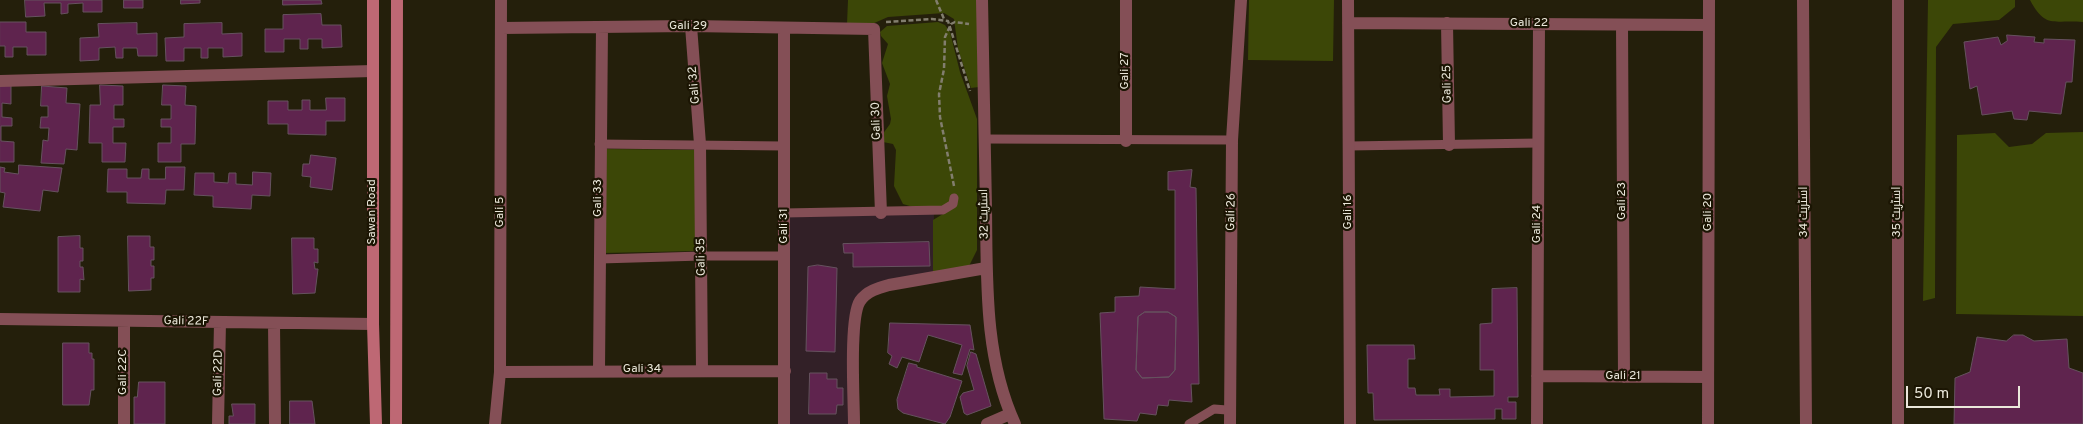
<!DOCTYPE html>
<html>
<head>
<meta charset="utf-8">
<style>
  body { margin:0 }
  #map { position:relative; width:2083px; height:424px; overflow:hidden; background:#241f0b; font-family:Overpass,sans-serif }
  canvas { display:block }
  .scale { position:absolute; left:1906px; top:386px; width:114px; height:22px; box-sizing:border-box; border:2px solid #ebe8db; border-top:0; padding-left:6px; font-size:15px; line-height:18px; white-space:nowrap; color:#ebe8db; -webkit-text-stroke:4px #1b1503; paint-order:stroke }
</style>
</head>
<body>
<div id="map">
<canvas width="2083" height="424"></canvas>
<div class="scale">50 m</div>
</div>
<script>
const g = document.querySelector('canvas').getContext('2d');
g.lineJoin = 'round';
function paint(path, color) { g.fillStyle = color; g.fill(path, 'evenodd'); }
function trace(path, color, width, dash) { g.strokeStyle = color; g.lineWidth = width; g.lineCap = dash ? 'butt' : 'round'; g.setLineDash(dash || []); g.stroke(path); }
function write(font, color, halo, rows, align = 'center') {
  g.font = font + ' Overpass,Cairo,sans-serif'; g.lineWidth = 4.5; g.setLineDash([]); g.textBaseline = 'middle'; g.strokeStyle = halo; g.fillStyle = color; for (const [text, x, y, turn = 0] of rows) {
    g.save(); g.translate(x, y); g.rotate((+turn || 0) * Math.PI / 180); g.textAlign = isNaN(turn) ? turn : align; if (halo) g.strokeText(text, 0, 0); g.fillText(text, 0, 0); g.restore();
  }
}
const commercial = new Path2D(`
  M934 211 933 278 862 298 854 424H784V213Z`);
const green = new Path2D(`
  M848 0H979V87L971 88 958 49 954 19 944 13 888 17 872 24H847Z
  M1249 0H1334L1333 61 1248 60Z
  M1928 0H2015V7L1999 20 1953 24 1936 47 1935 298 1923 301Z
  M2030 0H2083V22C2054 19 2046 30 2030 0Z
  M938 22 945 25 950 32 960 72 977 119V250L969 266 933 278V220L948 211 952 200 944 206 913 207 903 204 894 186 896 150 893 144 883 142 882 135 890 124 891 119 887 96 890 84 882 63 888 44 881 36 880 32 887 26Z
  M2083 132V316L1956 314 1957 135 1995 133 2009 147 2032 144 2046 133Z
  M604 149 697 150 696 251 603 253Z`);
const building = new Path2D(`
  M25 0H102V12H83V3L68 4V13L61 14V3H44L45 16 26 17Z
  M124 0H143V8H124Z
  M181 0H200V3L181 4Z
  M283 0H321L322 4 283 5Z
  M321 14 322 25H341L342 47 322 48V39H308V49H300V39H284V52H265V29H283V15Z
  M0 22H26V32H46V55H27V47H13V57H5V46H0Z
  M137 23V34L157 33V56H138L137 48H123V58H116L115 47 99 48V60L80 61V38L99 37 98 24Z
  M222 23V34L242 33V56L223 57V48H208V58H201V48H184V61H166L165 38 184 37V24Z
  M2007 35 2035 37 2034 42 2044 43V39L2075 40 2072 82H2066L2061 114 2029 111 2027 120 2014 119 2012 111 1982 115 1977 86 1970 89 1964 42 1998 37 2001 45 2007 41Z
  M0 84H11V104L2 103V117L12 118V126H1V141L14 142V162H0Z
  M100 85 123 86V105H114V119H124V127H113V143H126L125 162H102V143H89L90 105H100Z
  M163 85 186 86 185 105 196 106 195 144H181V162H158V143H171V127H161V119H171V105H162Z
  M42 86 67 88 66 103 80 104 77 150 66 149 64 164 41 163 43 140 48 141 49 128H40L41 117H48V106H41Z
  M326 98H345V121H326V135L288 134V124H268V101H288V110H302V100H310V110H326Z
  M311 155 336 158 332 190 310 187 311 177 302 176 303 164H309Z
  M19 165 62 168 58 192 43 190 40 211 3 207 5 193 0 192V167L5 168 4 172 18 174Z
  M166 167H185L184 190H166L165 204 127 203V192H107L108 169H127V178H141L142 169H149V179H165Z
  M1192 170 1190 187 1196 188 1199 384H1191L1192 402 1169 400 1168 406 1158 405 1156 415 1140 413 1137 421 1104 419 1100 313 1115 312V297L1139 296 1140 287 1175 289V190H1168V172ZM1145 312H1168L1176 317 1175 370 1169 377 1142 378 1136 370 1138 317Z
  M253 172 271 173 270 196 252 195 251 209 213 207V196L194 195 195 173H214V182L228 183 229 173H236V184L252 185Z
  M80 236V248H83V261H80V267H83L84 280 80 279V292H58V237Z
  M128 236H150V247H154V260H151V266H154V278H151V290L129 291Z
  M292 238H314V249H318V263L314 262 315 269H318L315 293 293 294Z
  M929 242 930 266 853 267V253H844L843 244Z
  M818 265 837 268 835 352 806 351 808 267Z
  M1517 288 1518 397H1508V402H1516V419H1502V409H1495V419L1374 420 1373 393H1368L1367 345H1414L1415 359H1408V388H1415L1416 395H1440L1439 389H1450V397L1494 396V370H1480V324L1492 323V289Z
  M1145 312H1168L1176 317 1175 370 1169 377 1142 378 1136 370 1138 317Z
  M890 323 970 325 974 350 970 349 962 375 953 373 962 345 928 335 919 362 902 357 897 368 889 364 892 356 888 353Z
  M2014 335H2023L2034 341 2067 339 2069 368 2083 373V424H1954L1955 378 1970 372 1977 337 2006 341Z
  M63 343H89V353H92V359H94V390H91L89 405H63Z
  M971 352 976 354 991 406 967 415 964 413 960 397 963 393 974 390 967 366Z
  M909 363 917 365V367L962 381 950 417 945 424 903 413 898 409 897 400Z
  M810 373H827V379H837V388H843V405H837L836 414H809Z
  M139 382H165V424H134V397H137Z
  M290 401H312L315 424H290Z
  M232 404H255V424H229V416H233Z`);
const path = new Path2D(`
  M936 0 944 19
  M886 22 932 19 948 21 970 91
  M954 186 940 117 939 94 944 69 945 37 951 24 955 22 969 24`);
const lane = new Path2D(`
  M984 139 1232 140
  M599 144 784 146
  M1349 146 1538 143
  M784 213 943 210 953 204 954 198
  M600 259 702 256H785
  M1189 424 1214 409 1227 410 1230 413`);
const street = new Path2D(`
  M982 0C983 69 985 139 986 208 987 280 984 357 1015 424
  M1348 0 1350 424
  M1803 0 1806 424
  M1348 23 1709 25
  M1447 23 1449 145
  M1622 25 1624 377
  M691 26 700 144 702 370
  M501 28 691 26 874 29 881 213
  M784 29V424
  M0 81 373 71
  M1126 141V0
  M0 319 373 324
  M124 321V424
  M274 323 275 424
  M599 370 602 27
  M500 372 785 371
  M1537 376 1708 377
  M218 424 220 322
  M495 424 500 372 501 0
  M854 424C854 400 849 318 860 301 867 291 878 288 889 285L986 268
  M987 424 1010 414
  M1230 424 1232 140 1241 0
  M1537 424 1539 24
  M1708 424 1709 0
  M1898 424V0`);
const secondary = new Path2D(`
  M373 0V324L376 424
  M396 424 397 0`);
const streetNames = [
  ["Gali 22",1529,24],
  ["Gali 29",688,27],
  ["Gali 27",1126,71,-90],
  ["Gali 25",1448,84,-91],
  ["Gali 32",695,85,-95],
  ["Gali 30",877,121,-92],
  ["Gali 33",599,198,-90],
  ["Gali 23",1623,201,-90],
  ["Sawan Road",373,212,-90],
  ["Gali 5",501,212,-90],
  ["Gali 26",1232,212,-89],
  ["Gali 16",1349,212,-90],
  ["Gali 20",1709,212,-90],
  ["اسٹریٹ 34",1805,212,-90],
  ["اسٹریٹ 35",1898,212,-90],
  ["اسٹریٹ 32",985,214,-91],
  ["Gali 24",1538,224,-90],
  ["Gali 31",785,226,-90],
  ["Gali 35",702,257,-91],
  ["Gali 22F",186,322,1],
  ["Gali 34",642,370],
  ["Gali 22C",124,372,-90],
  ["Gali 22D",219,373,-89],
  ["Gali 21",1623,377]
];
paint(commercial, '#322027');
paint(green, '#3c4707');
paint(building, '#5f244e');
trace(building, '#66525f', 1);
trace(path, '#827e6e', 2.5, [5, 2.5]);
trace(lane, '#844f56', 9);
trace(street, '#844f56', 12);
trace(secondary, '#be6874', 12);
write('12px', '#ebe8db', '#1b1503', streetNames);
</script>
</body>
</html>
